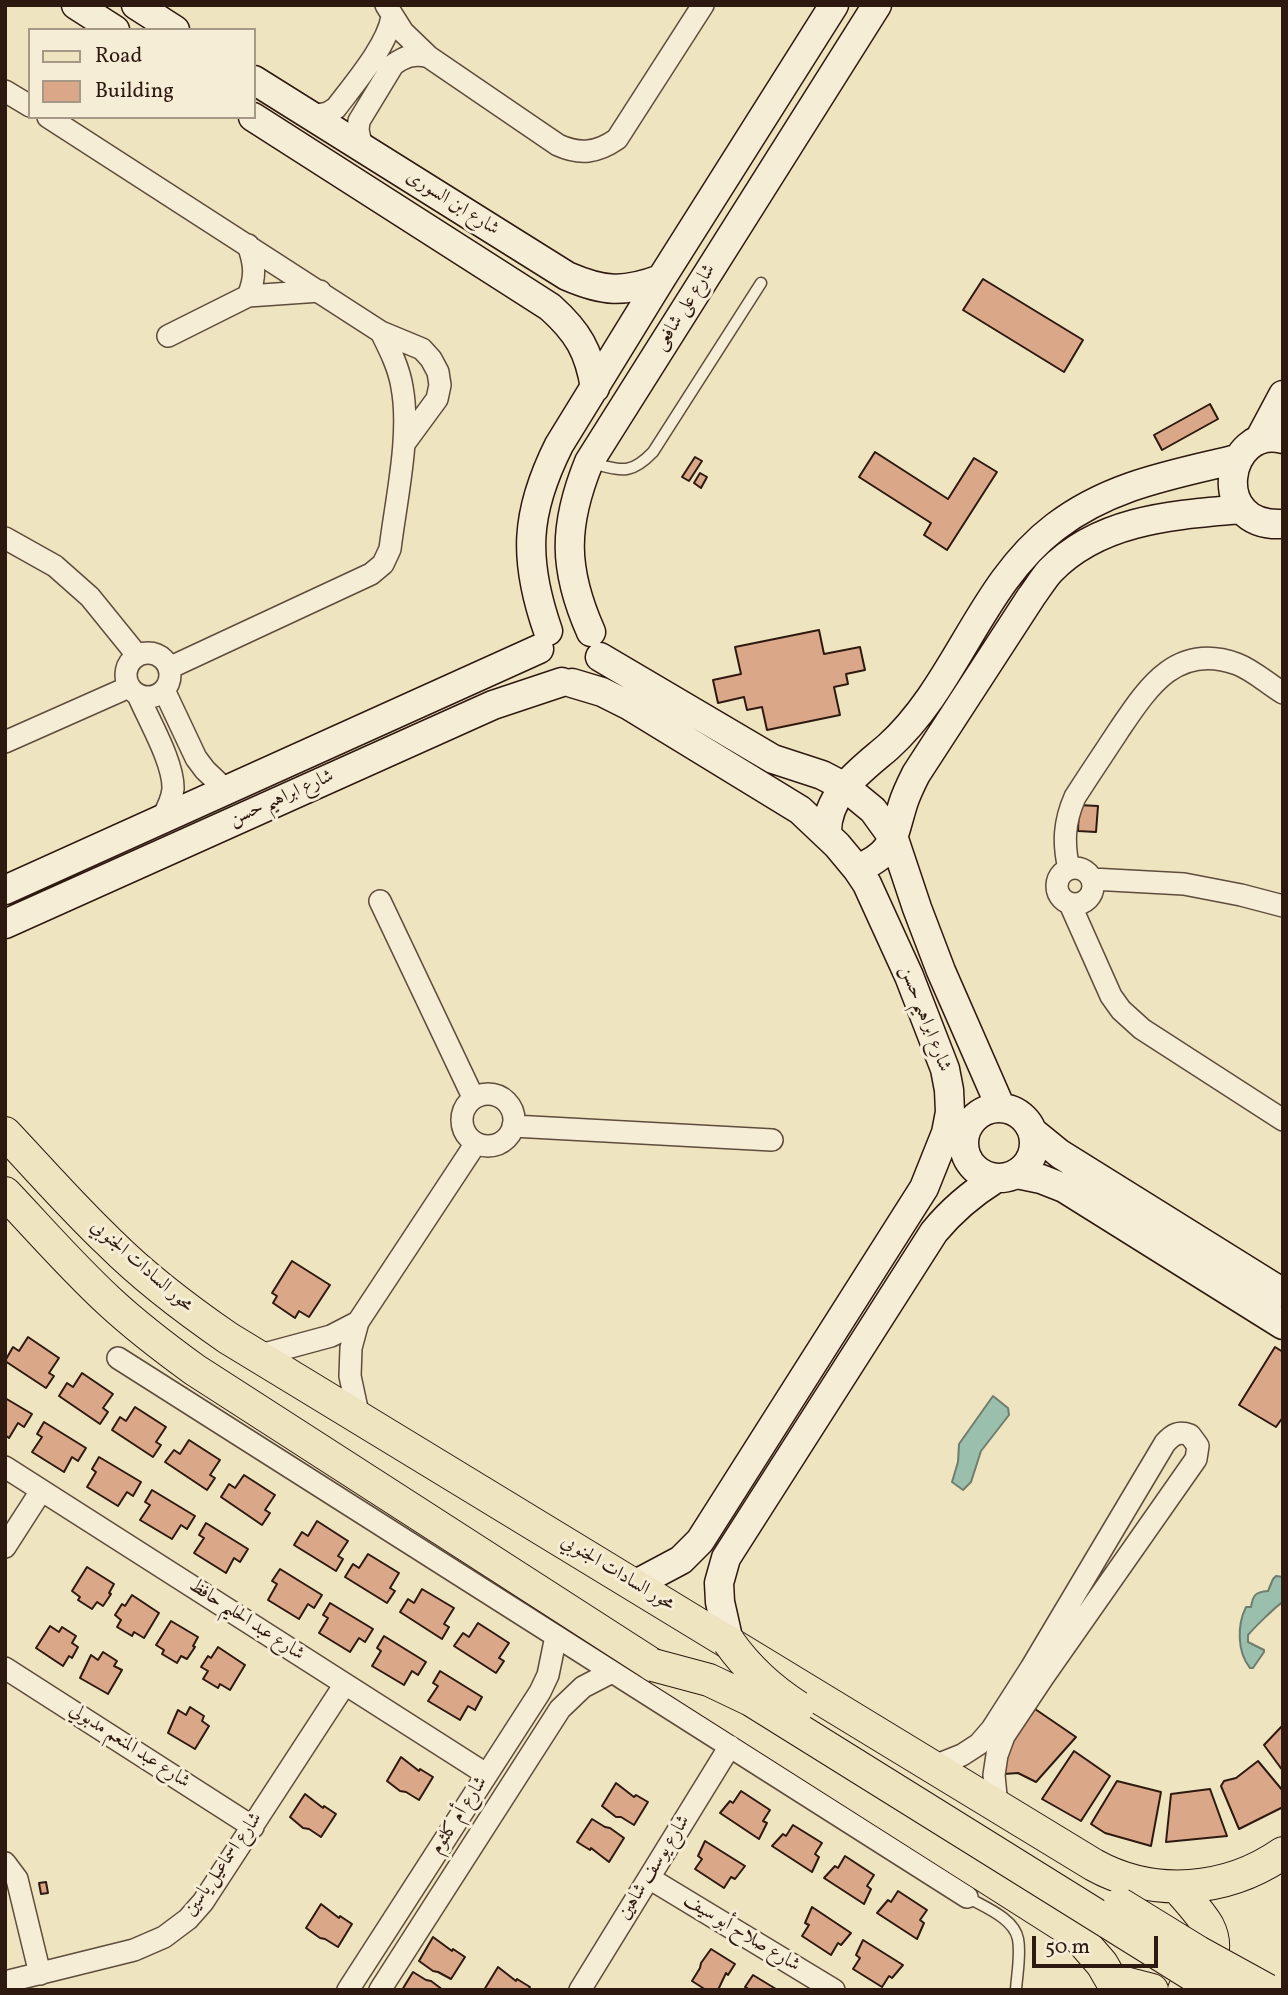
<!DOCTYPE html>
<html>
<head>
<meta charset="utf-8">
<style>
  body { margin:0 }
  #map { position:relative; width:1288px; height:1995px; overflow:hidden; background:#efe4c0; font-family:Vollkorn,serif }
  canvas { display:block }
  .frame { position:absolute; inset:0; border:7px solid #2e1910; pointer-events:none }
  .legend { position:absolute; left:28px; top:28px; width:228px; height:91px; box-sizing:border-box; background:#f5edd6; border:2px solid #a59887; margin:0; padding:9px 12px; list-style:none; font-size:21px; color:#2e1910 }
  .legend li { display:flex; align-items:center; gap:14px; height:35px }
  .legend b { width:35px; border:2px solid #a59887 }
  .scale { position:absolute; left:1032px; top:1936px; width:126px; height:32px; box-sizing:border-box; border:4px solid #2e1910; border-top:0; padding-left:9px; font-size:21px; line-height:24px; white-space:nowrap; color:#2e1910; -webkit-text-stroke:5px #f5edd6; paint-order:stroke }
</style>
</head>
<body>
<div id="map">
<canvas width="1288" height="1995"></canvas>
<div class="frame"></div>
<ul class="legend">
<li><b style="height:9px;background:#efe4c0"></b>Road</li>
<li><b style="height:19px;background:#daa889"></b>Building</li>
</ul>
<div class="scale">50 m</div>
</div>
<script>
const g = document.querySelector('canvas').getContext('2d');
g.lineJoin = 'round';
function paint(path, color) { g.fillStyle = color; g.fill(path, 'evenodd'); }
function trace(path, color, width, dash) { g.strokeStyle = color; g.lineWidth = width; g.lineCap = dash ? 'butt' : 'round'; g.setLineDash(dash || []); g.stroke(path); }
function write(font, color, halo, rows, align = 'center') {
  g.font = font + ' Vollkorn,Amiri,serif'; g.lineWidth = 6; g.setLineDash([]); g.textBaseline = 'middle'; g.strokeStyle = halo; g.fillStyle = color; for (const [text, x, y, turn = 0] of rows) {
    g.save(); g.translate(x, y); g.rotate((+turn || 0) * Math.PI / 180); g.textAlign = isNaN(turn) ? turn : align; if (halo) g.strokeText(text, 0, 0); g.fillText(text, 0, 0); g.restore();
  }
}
const water = new Path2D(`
  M993 1396 1008 1408 1009 1415 981 1451 971 1482 963 1490 952 1482 958 1462 959 1444Z
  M1276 1576 1283 1577V1602C1277 1605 1253 1629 1248 1635V1642L1264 1650V1652L1253 1668H1250C1237 1652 1237 1625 1246 1607H1251C1253 1595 1255 1592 1268 1591L1273 1579Z`);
const building = new Path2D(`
  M983 279 1083 340 1064 372 963 310Z
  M1210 404 1218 419 1162 450 1154 435Z
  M875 452 948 499 974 458 997 472 947 550 924 535 931 523 859 477Z
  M695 457 702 461 689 481 682 477Z
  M700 473 707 477 701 488 694 483Z
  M819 630 824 654 860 647 865 670 846 674 848 684 834 687 840 715 767 730 762 707 747 710 744 697 718 703 713 680 741 674 735 647Z
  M1079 805 1098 806 1096 832 1078 831Z
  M292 1261 330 1285 309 1317 299 1311 295 1318 273 1303 277 1296 272 1293Z
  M28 1337 59 1358 49 1373 54 1376 46 1388 5 1361 13 1347 19 1351Z
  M1275 1347 1283 1352V1417L1276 1427 1239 1405Z
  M82 1373 113 1394 103 1408 108 1412 100 1424 59 1396 67 1383 73 1387Z
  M5 1398 32 1414 24 1427 18 1423 9 1438 5 1435Z
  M135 1407 166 1427 156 1442 161 1445 153 1457 112 1430 120 1417 126 1421Z
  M44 1422 86 1448 78 1461 72 1457 64 1472 32 1452 42 1437 37 1434Z
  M189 1440 220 1460 210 1475 215 1478 207 1490 165 1462 174 1450 180 1454Z
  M99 1457 141 1482 133 1496 127 1492 118 1506 87 1487 96 1472 92 1469Z
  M244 1475 275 1495 265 1510 270 1513 262 1525 221 1497 229 1484 235 1488Z
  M152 1490 195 1516 187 1529 181 1525 172 1539 140 1520 150 1505 145 1502Z
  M317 1521 348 1541 338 1556 343 1559 336 1571 294 1545 302 1532 308 1536Z
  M206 1523 248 1549 240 1562 234 1558 226 1573 194 1553 204 1538 199 1535Z
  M368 1554 399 1573 390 1588 395 1591 387 1603 345 1577 353 1564 359 1568Z
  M87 1567 114 1584 109 1593 111 1594 103 1606 97 1602 92 1609 78 1600 80 1597 72 1591Z
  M280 1569 322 1595 314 1608 308 1604 299 1619 268 1600 277 1584 272 1581Z
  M422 1589 454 1608 444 1624 449 1627 442 1639 400 1612 408 1599 414 1603Z
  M132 1595 159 1613 144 1638 134 1632 132 1636 117 1627 121 1620 115 1615 122 1604 125 1606Z
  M330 1603 373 1629 365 1642 359 1638 350 1652 319 1633 328 1618 323 1615Z
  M171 1621 198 1637 193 1646 195 1647 187 1659 181 1656 177 1663 162 1654 164 1650 156 1645Z
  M478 1623 509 1643 499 1658 504 1661 496 1673 454 1646 463 1633 469 1637Z
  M50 1626 59 1632 62 1627 76 1636 72 1643 78 1647 72 1658 69 1656 63 1666 36 1648Z
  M384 1636 426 1662 418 1675 412 1671 404 1685 372 1666 381 1651 377 1648Z
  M218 1647 245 1665 230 1690 220 1684 218 1688 203 1679 208 1671 201 1667 208 1656 211 1658Z
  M103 1652 117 1661 114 1666 122 1670 108 1694 80 1678 91 1655 98 1660Z
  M440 1671 482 1697 475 1710 468 1706 460 1720 428 1701 438 1686 433 1683Z
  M190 1707 204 1716 202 1721 209 1726 195 1749 168 1733 178 1710 186 1715Z
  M1035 1709 1076 1737 1036 1782 1018 1773 1004 1774V1753Z
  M1283 1725V1771L1264 1745Z
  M1074 1751 1110 1776 1081 1821 1042 1799Z
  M401 1757 419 1771 420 1769 433 1777 419 1800 406 1792 400 1791 387 1781Z
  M1258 1761 1283 1791V1807L1239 1829 1221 1786 1224 1781 1236 1778Z
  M1117 1781 1161 1792 1151 1846 1105 1833 1091 1824Z
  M616 1783 634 1797 636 1795 648 1802 634 1825 621 1817H616L602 1806Z
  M1210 1789 1227 1836 1166 1842 1171 1794Z
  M741 1791 770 1810 763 1821 767 1823 759 1839 720 1813 730 1801 733 1803Z
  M305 1794 323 1808 324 1806 336 1814 321 1837 309 1829 303 1828 290 1817Z
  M592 1819 605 1827 610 1828 624 1838 609 1862 591 1848 590 1850 577 1842Z
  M793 1825 822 1843 815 1854 819 1857 812 1872 772 1846 783 1834 786 1836Z
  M705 1841 745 1866 735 1879 731 1877 724 1888 695 1869 702 1859 698 1856Z
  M845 1856 874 1875 867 1886 871 1889 864 1904 824 1878 835 1866 838 1868Z
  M46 1882 48 1893 41 1894 39 1883Z
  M898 1891 927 1910 920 1920 924 1923 917 1939 877 1913 888 1900 891 1902Z
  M321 1904 339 1918 340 1916 352 1924 338 1947 325 1939 320 1938 306 1928Z
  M812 1907 851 1933 841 1945 838 1943 831 1955 802 1936 809 1925 805 1923Z
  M433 1937 452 1951 453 1949 465 1957 451 1979 438 1972 433 1971 419 1961Z
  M863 1940 903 1965 892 1978 889 1976 882 1987 853 1969 860 1958 856 1955Z
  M711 1949 735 1964 728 1975 726 1973 718 1990H706L692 1981 700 1968 701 1963Z
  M498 1967 516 1981 517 1979 530 1987 528 1990H484Z
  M413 1972 426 1980 431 1981 443 1990H402Z
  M753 1975 776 1989 775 1990H746L747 1988 745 1987Z`);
const lane = new Path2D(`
  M591 463C621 470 630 476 653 452L761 283
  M967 1897C984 1907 1014 1918 1018 1939 1021 1954 1017 1974 1016 1990`);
const street = new Path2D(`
  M386 5 403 32 429 57 558 145C580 155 597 153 617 139L703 5
  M5 91 30 106
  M310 116 328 113 336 108C354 84 387 46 392 17
  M48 117 381 332C390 350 399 368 402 387 411 435 396 500 390 549L383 564 371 574 169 668
  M362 148 358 130 359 121 393 65C405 56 415 53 429 57
  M248 296C256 277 255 264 248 245
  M381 332 422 349 431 359 438 372 440 385 437 399 404 444
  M168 336 248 296 320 291
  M5 538 55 566 90 597 137 655
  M126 675a22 22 0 1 1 44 0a22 22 0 1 1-44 0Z
  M164 690 196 758 205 770 227 791
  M138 695C149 721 174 763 173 789 172 801 166 811 161 820
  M5 742 129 687
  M1057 886a18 18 0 1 1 36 0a18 18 0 1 1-36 0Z
  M1069 869C1063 843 1064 822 1075 797 1089 775 1104 753 1119 730 1148 687 1177 642 1237 664 1253 670 1268 684 1283 693
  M1092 879 1184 884 1241 895 1283 906
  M380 901 473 1097
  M1070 904 1111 996 1121 1010 1142 1029 1283 1120
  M462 1120a26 26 0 1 1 52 0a26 26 0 1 1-52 0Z
  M513 1126 772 1140
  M257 1356 331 1336 358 1322
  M118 1358 967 1897
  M359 1418 350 1376 351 1348 358 1322 476 1143
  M5 1467 486 1774
  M5 1547 41 1491
  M5 1668 253 1827
  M932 1767 962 1755 979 1744 992 1729 1031 1668 1165 1443C1173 1434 1179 1431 1190 1435L1198 1446 1196 1459 1044 1676 1004 1736 997 1755 994 1775 997 1806
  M5 1863 17 1879 40 1974
  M649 1878 834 1990
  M5 1982 134 1950 164 1937 188 1919 203 1902 345 1684
  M348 1990 540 1692 548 1675 556 1636
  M380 1990 560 1709 583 1687 612 1672
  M580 1990 730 1746`);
const secondary = new Path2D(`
  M76 5 115 30
  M136 5 175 30
  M254 80 567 276C604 292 623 293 661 279
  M253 117 550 307C578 332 589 351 595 388
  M1283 439C1226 424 1207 528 1283 524
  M1259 440 1283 395
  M548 631C523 559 525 513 559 445L661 279 834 5
  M591 632C563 569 563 526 589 462L877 5
  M600 657 773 759 822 775 845 787 873 810 894 839 917 908 941 971 1001 1108
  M572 683 602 692 630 706 800 810 837 845 857 869 867 884 909 976 945 1069 949 1090 950 1112 946 1133 924 1188 700 1541 681 1560 634 1585
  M827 835C825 795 860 771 888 747 957 685 980 584 1055 527 1110 485 1171 475 1237 459
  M857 869C895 853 892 839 903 804 906 794 911 784 916 774L1031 597C1037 589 1043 579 1050 571 1100 519 1174 515 1242 509
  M5 890 539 649
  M5 924 493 705 562 682
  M964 1143a35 35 0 1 1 70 0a35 35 0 1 1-70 0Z
  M1033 1132 1060 1154 1283 1293
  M1017 1174 1041 1179 1064 1188 1283 1325
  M729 1642 720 1602 719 1583 726 1558 934 1232C952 1210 971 1194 995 1179`);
const primary = new Path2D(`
  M5 1133C40 1170 73 1208 110 1243 146 1279 186 1309 228 1338L1094 1865C1154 1898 1227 1892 1283 1853
  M5 1193C40 1230 73 1268 110 1302 137 1327 166 1349 195 1370L653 1665 1076 1934 1102 1964 1117 1990
  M1177 1887C1187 1899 1200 1912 1208 1926 1221 1951 1207 1978 1184 1990
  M1113 1980 1152 1990`);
const primaryBridge = new Path2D(`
  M729 1642C748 1669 770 1689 798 1707
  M653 1665 709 1680 751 1700 1191 1974 1220 1990
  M1120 1904 1198 1952 1267 1990`);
const streetNames = [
  ["شارع ابن السورى",452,204,32],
  ["شارع على شافعى",686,308,-58],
  ["شارع ابراهيم حسن",282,799,-24],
  ["شارع ابراهيم حسن",924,1019,69],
  ["محور السادات الجنوبي",141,1267,41],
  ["محور السادات الجنوبي",617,1574,31],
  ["شارع عبد الحليم حافظ",246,1621,33],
  ["شارع عبد المنعم مدبولي",129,1747,33],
  ["شارع أم كلثوم",460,1816,-57],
  ["شارع اسماعيل ياسين",224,1865,-55],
  ["شارع يوسف شاهين",655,1868,-58],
  ["شارع صلاح أبو سيف",741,1934,31]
];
paint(water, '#9bbfad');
trace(water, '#6f7d6e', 2);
paint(building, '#daa889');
trace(building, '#2e1910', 2);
trace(lane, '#5e4c3c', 13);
trace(street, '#5e4c3c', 24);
trace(secondary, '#2e1910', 31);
trace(primary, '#2e1910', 34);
trace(lane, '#f5edd6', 10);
trace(street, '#f5edd6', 21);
trace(secondary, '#f5edd6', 28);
trace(primary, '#efe4c0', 32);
trace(primaryBridge, '#2e1910', 34, []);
trace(primaryBridge, '#efe4c0', 32);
write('19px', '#2e1910', '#f5edd6', streetNames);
</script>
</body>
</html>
